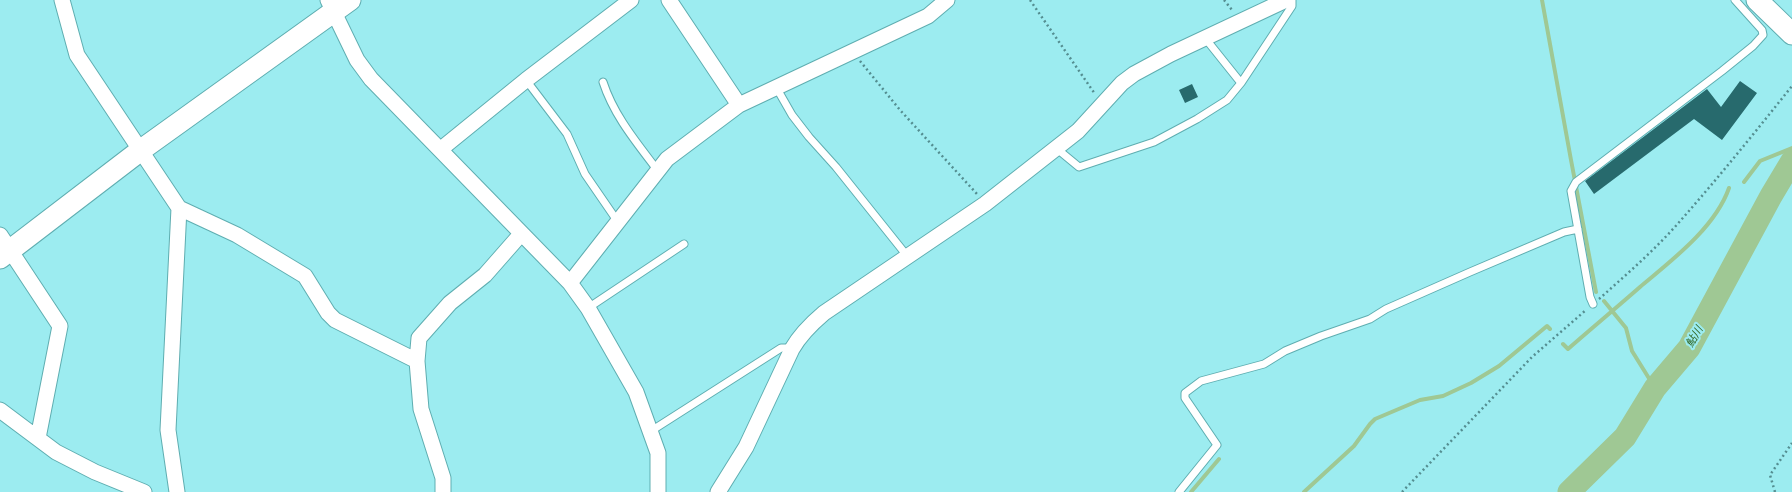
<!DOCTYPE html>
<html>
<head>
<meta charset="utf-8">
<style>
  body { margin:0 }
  canvas { display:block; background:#9cecf0 }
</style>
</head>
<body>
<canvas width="1792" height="492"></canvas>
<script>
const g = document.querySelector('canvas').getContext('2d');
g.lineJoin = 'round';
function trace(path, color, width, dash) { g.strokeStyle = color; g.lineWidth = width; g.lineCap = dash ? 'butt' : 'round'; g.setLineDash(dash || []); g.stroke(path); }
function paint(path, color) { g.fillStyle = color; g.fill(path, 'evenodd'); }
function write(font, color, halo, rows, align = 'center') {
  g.font = font + ' Signika,"Noto Sans JP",sans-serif'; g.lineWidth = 4; g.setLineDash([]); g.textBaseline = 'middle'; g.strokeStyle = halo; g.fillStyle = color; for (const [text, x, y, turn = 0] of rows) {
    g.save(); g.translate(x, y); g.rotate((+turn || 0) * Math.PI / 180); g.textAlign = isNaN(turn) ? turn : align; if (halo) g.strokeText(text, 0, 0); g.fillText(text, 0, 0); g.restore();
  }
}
const stream = new Path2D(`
  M1542 0 1571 160 1596 292
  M1744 182 1760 161 1792 148
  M1604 301 1626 328 1632 351 1655 388
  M1563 344 1568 349C1592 328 1616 308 1640 287 1671 261 1715 228 1729 188
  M1191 492 1219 459
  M1304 492 1354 446 1370 424 1375 419 1420 400 1443 396 1471 383 1499 366 1547 326 1550 329`);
const river = new Path2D(`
  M1569 492 1625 437 1655 388 1689 348 1771 196 1792 161`);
const building = new Path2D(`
  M1740 81 1757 93 1722 140 1694 119 1594 194 1585 181 1707 89 1721 107Z
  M1192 84 1198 97 1185 103 1179 90Z`);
const path = new Path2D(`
  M1030 0 1095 94
  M1224 0 1232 10
  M860 61 900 110 977 194
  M1599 299C1627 274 1656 249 1681 220 1719 177 1756 131 1792 86
  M1402 492 1532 357 1586 310
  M1775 492 1770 475 1792 443`);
const lane = new Path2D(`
  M1205 38 1241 83
  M526 80 567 134 585 174 618 222
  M603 82C614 116 637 143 658 171
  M776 87 792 115 809 137 836 167 908 257
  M1056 148 1079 167 1154 142 1197 119 1227 100 1241 83 1292 6V0
  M1593 304 1590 297 1571 191 1576 182 1722 71 1753 46 1763 35 1762 30 1735 0
  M588 308 684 244
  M651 431 781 348H787L792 349
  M1179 492 1217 445 1185 398V393L1201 381 1264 364 1285 351 1321 336 1370 319 1386 309 1470 272 1564 232 1578 229`);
const street = new Path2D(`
  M62 0 77 55 179 208 237 235 305 276 328 313 335 320 417 361
  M328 0 357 60 371 79 570 283 588 308 636 392 658 453V492
  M669 0 739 105
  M441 149 526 80 631 0
  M0 235 60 326 38 438
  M570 283 667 159 739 105 928 16 947 0
  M0 410 56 452 95 472 144 492
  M177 492 168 430 179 208
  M443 492V478L421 409 417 361 419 338 450 303 485 275 521 234
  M718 492 746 447 792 349C800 335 811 324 824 313L985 204 1078 131 1122 83 1134 74 1171 54 1286 0`);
const secondary = new Path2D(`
  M1757 0 1792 34
  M0 258 141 150 350 0`);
const waterNames = [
  ["鮎川",1695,337,-60]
];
trace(stream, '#9fc894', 4);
trace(river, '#9fc894', 23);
paint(building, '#276a6d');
trace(lane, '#5faeb1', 9);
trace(street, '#5faeb1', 17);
trace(secondary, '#5faeb1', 23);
trace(path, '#548e91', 2.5, [2, 3]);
trace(lane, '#fff', 7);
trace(street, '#fff', 15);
trace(secondary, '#fff', 21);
write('italic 11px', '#316521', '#9cecf0', waterNames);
</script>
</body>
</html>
